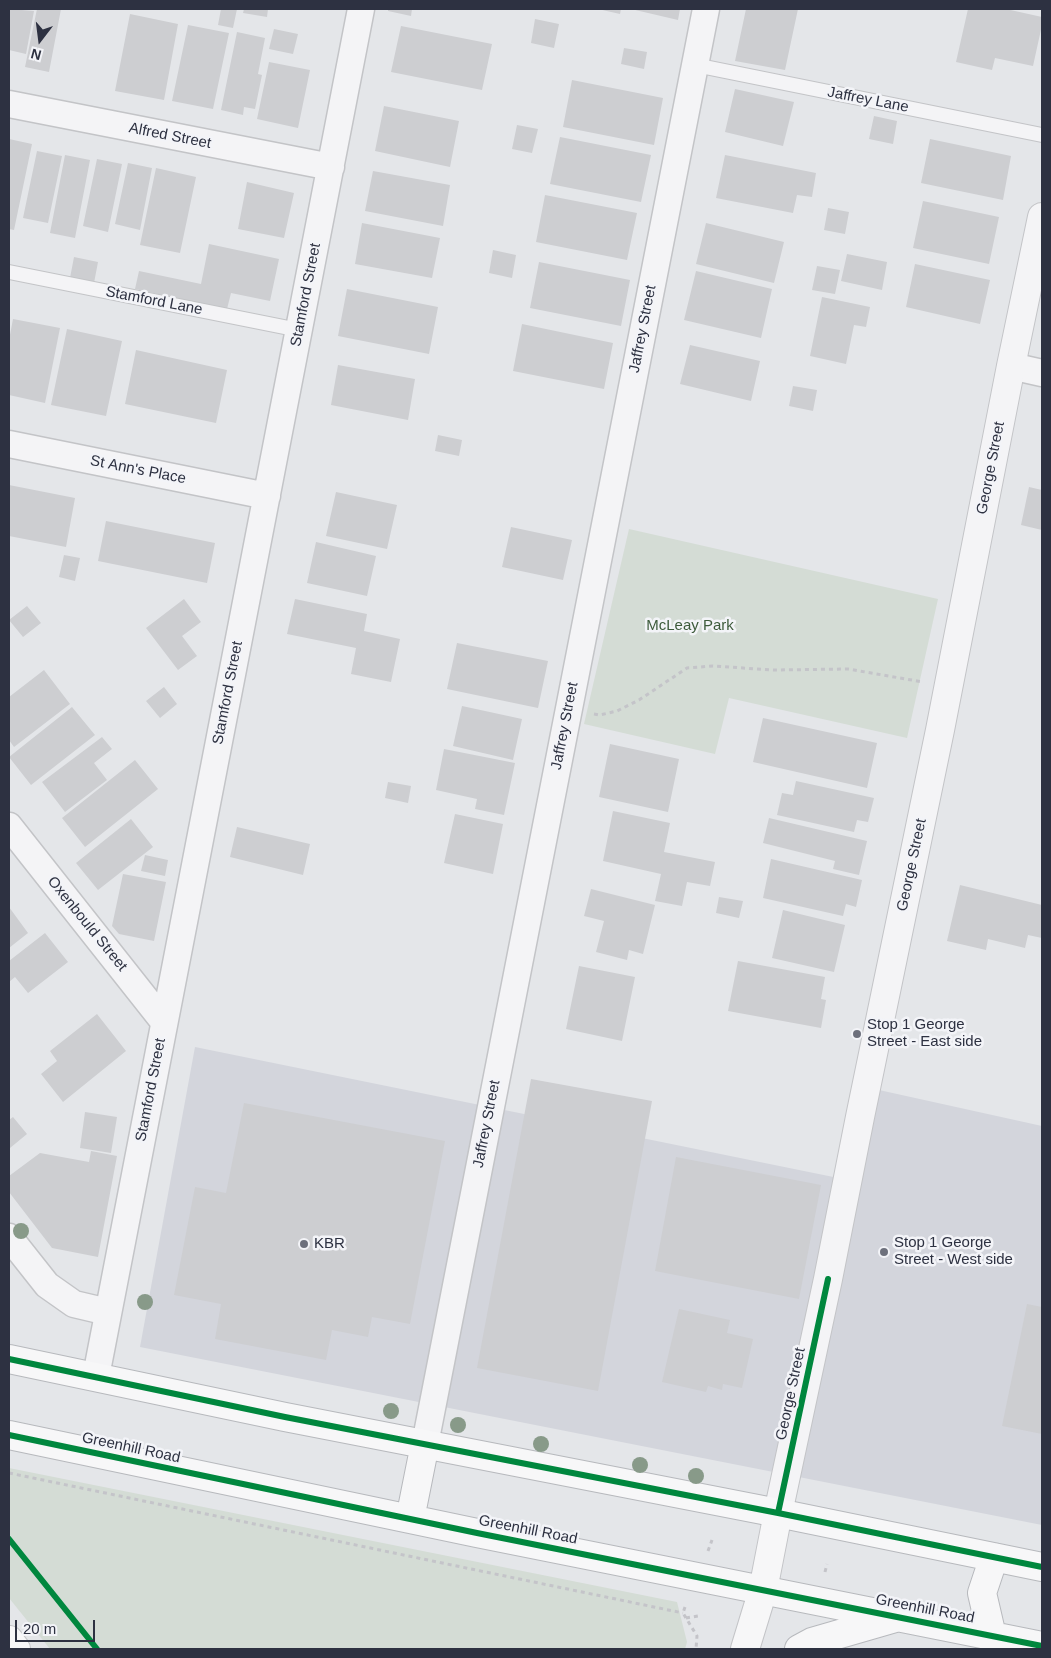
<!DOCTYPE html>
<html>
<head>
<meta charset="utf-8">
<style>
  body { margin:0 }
  #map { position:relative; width:1051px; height:1658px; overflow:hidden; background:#e4e6e9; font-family:Arial,sans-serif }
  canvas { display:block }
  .frame { position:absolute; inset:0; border:10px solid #2d3141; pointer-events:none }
  .north { position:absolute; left:15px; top:15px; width:50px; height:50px; -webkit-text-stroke:4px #f3f4f8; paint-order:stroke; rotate:195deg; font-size:14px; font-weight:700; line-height:20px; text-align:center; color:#2d3141 }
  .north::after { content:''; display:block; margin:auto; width:18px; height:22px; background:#2d3141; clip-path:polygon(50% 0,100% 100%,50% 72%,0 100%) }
  .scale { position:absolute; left:15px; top:1620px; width:80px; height:22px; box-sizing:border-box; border:2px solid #2d3141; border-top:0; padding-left:6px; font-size:15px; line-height:18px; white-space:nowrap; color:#2d3141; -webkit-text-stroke:4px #f3f4f8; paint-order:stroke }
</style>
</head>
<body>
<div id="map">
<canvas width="1051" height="1658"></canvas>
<div class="frame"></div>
<div class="north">N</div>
<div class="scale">20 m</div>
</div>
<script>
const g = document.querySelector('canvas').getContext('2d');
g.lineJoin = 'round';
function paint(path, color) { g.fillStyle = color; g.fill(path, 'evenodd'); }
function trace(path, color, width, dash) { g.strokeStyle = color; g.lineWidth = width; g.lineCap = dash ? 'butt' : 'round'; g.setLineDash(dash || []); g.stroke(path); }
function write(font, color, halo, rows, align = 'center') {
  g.font = font + ' Arial,sans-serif'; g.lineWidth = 5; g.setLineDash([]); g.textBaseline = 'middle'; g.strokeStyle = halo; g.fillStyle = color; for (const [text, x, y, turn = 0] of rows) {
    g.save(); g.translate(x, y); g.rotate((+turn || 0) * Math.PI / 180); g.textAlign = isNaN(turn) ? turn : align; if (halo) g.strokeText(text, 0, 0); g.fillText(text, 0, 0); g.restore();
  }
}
const built = new Path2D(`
  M195 1047 858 1182 879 1090 1042 1126V1525L140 1347Z`);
const green = new Path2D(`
  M629 529 938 599 907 738 729 698 715 754 584 724Z
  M9 1468 677 1602 687 1642 685 1649H50L9 1598Z`);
const building = new Path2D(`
  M9 9 34 11 26 54 9 50Z
  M37 9H61L49 72 25 67Z
  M221 9H237L233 28 218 25Z
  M244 9H268L267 17 243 13Z
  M388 9H412L411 16 388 11Z
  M598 9H621L620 14Z
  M631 9H680L678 20Z
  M746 9H798L785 70 735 61Z
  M968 9H1006L1042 17V25L1033 66 995 58 992 70 956 62Z
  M130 14 178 24 164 100 115 91Z
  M535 19 559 24 554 48 531 43Z
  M188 25 229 33 213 109 172 101Z
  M401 26 492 44 482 90 391 72Z
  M274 29 298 34 293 54 269 49Z
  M237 32 265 38 258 74 262 75 255 109 244 107 243 115 221 110Z
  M624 48 647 52 644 69 621 64Z
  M269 62 310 70 298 128 257 119Z
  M572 80 663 98 654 145 563 127Z
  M735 89 794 102 783 146 725 132Z
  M384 106 459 121 450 167 375 151Z
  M874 116 897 121 893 144 869 139Z
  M517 125 538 129 532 153 512 149Z
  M560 137 651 155 641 202 550 184Z
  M9 139 32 144 14 230 9 229Z
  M930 139 1011 156 1003 200 921 183Z
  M37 151 62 156 48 223 23 218Z
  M65 155 90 160 75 238 50 233Z
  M725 155 816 173 812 197 797 195 793 213 716 198Z
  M97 159 122 164 108 232 83 226Z
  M128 163 152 168 140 230 115 224Z
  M156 168 196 177 180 253 140 245Z
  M373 171 450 185 443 226 365 211Z
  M247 182 294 193 284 238 238 229Z
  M545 195 637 213 627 260 536 242Z
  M923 201 999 217 989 264 913 248Z
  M828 208 849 212 845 234 824 230Z
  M362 223 440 238 432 278 355 264Z
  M706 223 784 242 774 283 696 264Z
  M209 244 279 259 270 301 231 293 227 309 135 289 139 271 201 284Z
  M493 250 516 255 512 278 489 273Z
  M847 254 887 262 882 290 841 281Z
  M74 257 98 262 94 283 70 278Z
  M539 262 630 280 621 326 530 308Z
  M915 264 990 280 980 324 906 307Z
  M817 266 840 270 835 294 812 290Z
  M696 271 772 289 761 338 684 320Z
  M347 289 438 307 429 354 338 336Z
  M822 297 870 307 866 327 854 325 846 364 810 356Z
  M13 319 60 328 45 403 9 395V340Z
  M522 324 613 343 604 389 513 371Z
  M67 329 122 341 106 416 51 405Z
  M690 345 760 361 751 401 680 384Z
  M136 350 227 370 216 423 125 404Z
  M338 365 415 379 408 420 331 405Z
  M793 386 817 390 813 411 789 406Z
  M438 435 462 440 459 456 435 451Z
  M9 485 75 498 66 547 9 536Z
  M1029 487 1042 490V530L1021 525Z
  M336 492 397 505 387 549 326 536Z
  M106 521 215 543 207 583 98 561Z
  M511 527 572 540 563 580 502 567Z
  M316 542 376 556 367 596 307 583Z
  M64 555 80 558 75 581 59 577Z
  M184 599 201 622 182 636 197 656 178 670 146 628Z
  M295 599 367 614 364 631 400 639 391 682 351 674 356 648 287 634Z
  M27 606 41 623 23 637 9 620Z
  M457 643 548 661 538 708 447 689Z
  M44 670 70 704 14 747 9 740V697Z
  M164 687 177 704 160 718 146 701Z
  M462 706 522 719 513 760 453 746Z
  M72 707 95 735 31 785 9 757Z
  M763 718 877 743 867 788 753 762Z
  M102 737 112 749 94 763 107 780 65 812 42 782Z
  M610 744 679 759 668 812 599 797Z
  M444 749 515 763 504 815 475 809 477 799 436 790Z
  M135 760 158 789 85 847 62 818Z
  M796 781 874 798 868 822 857 820 854 832 777 815 782 793 793 795Z
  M388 782 411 786 408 803 385 798Z
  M613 811 670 823 664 852 715 862 710 886 687 882 682 906 655 901 661 874 603 861Z
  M455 814 503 824 493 874 444 863Z
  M769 818 867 841 859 875 833 869 835 861 763 843Z
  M131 819 153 847 98 890 76 863Z
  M237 827 310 844 303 875 230 857Z
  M145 855 168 860 165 876 141 871Z
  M771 859 862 880 856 907 846 904 843 916 763 898Z
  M123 874 166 882 154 941 119 934 112 926Z
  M960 885 1042 905V938L1028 935 1025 948 988 939 986 950 947 941Z
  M591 889 655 905 643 954 629 950 627 960 596 952 604 921 584 916Z
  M719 897 743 901 739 918 716 913Z
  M9 907 28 933 9 948Z
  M783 910 845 925 834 972 772 958Z
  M45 933 68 962 28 993 15 977 9 982V961Z
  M738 961 825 977 821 999 826 1000 821 1028 728 1011Z
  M579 966 635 977 622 1041 566 1029Z
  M97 1014 126 1051 63 1102 41 1074 57 1061 50 1051Z
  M531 1079 652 1101 598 1391 477 1368Z
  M244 1103 445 1141 410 1324 372 1317 368 1337 332 1330 326 1360 215 1339 221 1304 174 1295 195 1187 226 1193Z
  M85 1112 117 1117 111 1153 80 1148Z
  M13 1117 27 1134 10 1148 9 1120Z
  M91 1151 117 1156 98 1257 52 1248 9 1192V1176L40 1153 89 1162Z
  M676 1157 821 1185 799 1299 655 1271Z
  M1027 1304 1042 1307V1434L1002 1426Z
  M679 1309 730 1320 727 1333 753 1339 742 1388 723 1384 722 1390 708 1386 706 1392 662 1382Z`);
const path = new Path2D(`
  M594 714 600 715 617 711 639 700 687 668 713 666 773 670 848 669 923 682
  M9 1473 683 1613
  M708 1551 712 1540
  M825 1572 827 1564
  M685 1607 683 1613 697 1636 696 1649
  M686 1618 698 1616`);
const service = new Path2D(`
  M695 65 1042 135
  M9 272 299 330`);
const minor = new Path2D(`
  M9 104 331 167
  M1011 366 1042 373
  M9 444 267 496
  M9 826 164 1022
  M9 1237 47 1285 74 1304 108 1312
  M96 1376 361 9
  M425 1444 706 9`);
const tertiary = new Path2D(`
  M778 1513 828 1279 860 1117 940 730 1011 366 1042 217`);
const secondary = new Path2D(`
  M9 1640 16 1649
  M745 1649 763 1590 778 1513`);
const trunk = new Path2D(`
  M9 1359 285 1417 778 1513 1042 1567
  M9 1435 477 1533 1042 1646
  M410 1519 425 1444
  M992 1636 982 1593 994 1557
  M799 1649 812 1642 895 1618`);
const cycleway = new Path2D(`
  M9 1359 285 1417 778 1513 1042 1567
  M9 1435 477 1533 1042 1646
  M778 1513 828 1279
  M9 1539 97 1649`);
const trees = [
  [21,1231],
  [145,1302],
  [391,1411],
  [458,1425],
  [541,1444],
  [640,1465],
  [696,1476]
];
const markers = [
  [857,1034,5,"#6d707c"],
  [304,1244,5,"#6d707c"],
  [884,1252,5,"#6d707c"]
];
const streetNames = [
  ["Jaffrey Lane",868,100,11],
  ["Alfred Street",170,136,11],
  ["Stamford Street",306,295,-79],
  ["Stamford Lane",154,301,11],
  ["Jaffrey Street",643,329,-79],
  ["George Street",991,468,-79],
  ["St Ann's Place",138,470,11],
  ["Stamford Street",228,693,-79],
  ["Jaffrey Street",565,726,-79],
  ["George Street",912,865,-78],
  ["Oxenbould Street",87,924,51],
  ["Stamford Street",151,1090,-79],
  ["Jaffrey Street",487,1124,-79],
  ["George Street",791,1394,-78],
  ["Greenhill Road",131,1448,12],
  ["Greenhill Road",528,1530,11],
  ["Greenhill Road",925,1609,11]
];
const parkNames = [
  ["McLeay Park",690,626]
];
const poiNames = [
  ["Stop 1 George",867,1025],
  ["Street - East side",867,1042],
  ["Stop 1 George",894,1243],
  ["Street - West side",894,1260],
  ["KBR",314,1244]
];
paint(built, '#d3d5dc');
paint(green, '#d4dcd5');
paint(building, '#cdced1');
trace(service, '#c3c4c7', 16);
trace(minor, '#c3c4c7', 29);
trace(tertiary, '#c3c4c7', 30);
trace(secondary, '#c3c4c7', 30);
trace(trunk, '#b7b9bd', 30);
trace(path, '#c4c4c9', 3, [4, 4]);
trace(service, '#f4f4f6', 14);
trace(minor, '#f4f4f6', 26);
trace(tertiary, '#f4f4f6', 28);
trace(secondary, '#f7f7f8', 28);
trace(trunk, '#f7f7f8', 28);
trace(cycleway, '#00873e', 6);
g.fillStyle = '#889a89';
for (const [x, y] of trees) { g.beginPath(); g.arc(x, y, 8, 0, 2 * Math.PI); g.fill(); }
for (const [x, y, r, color] of markers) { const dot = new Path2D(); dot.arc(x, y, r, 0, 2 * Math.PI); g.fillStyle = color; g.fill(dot); trace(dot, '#f3f4f8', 2); }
write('15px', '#2d3141', '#f3f4f8', streetNames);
write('15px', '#3d5b3b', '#f3f4f8', parkNames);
write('15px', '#2d3141', '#f3f4f8', poiNames, 'left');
</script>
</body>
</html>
